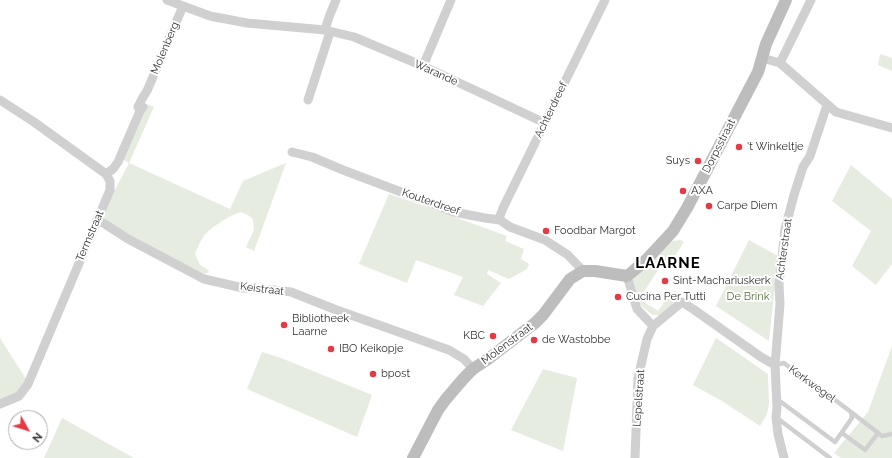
<!DOCTYPE html>
<html>
<head>
<meta charset="utf-8">
<style>
  body { margin:0 }
  #map { position:relative; width:892px; height:458px; overflow:hidden; background:#fff; font-family:Raleway,sans-serif }
  canvas { display:block }
  .north { position:absolute; left:8px; top:410px; width:40px; height:40px; box-sizing:border-box; background:#fff; border:1px solid #adadad; border-radius:50%; rotate:129deg; font-size:11px; font-weight:700; line-height:16px; text-align:center; color:#333 }
  .north::after { content:''; display:block; margin:auto; width:14px; height:18px; background:#e63946; clip-path:polygon(50% 0,100% 100%,50% 72%,0 100%) }
</style>
</head>
<body>
<div id="map">
<canvas width="892" height="458"></canvas>
<div class="north">N</div>
</div>
<script>
const g = document.querySelector('canvas').getContext('2d');
g.lineJoin = 'round';
function paint(path, color) { g.fillStyle = color; g.fill(path, 'evenodd'); }
function trace(path, color, width, dash) { g.strokeStyle = color; g.lineWidth = width; g.lineCap = dash ? 'butt' : 'round'; g.setLineDash(dash || []); g.stroke(path); }
function write(font, color, halo, rows, align = 'center') {
  g.font = font + ' Raleway,sans-serif'; g.lineWidth = 4; g.setLineDash([]); g.textBaseline = 'middle'; g.strokeStyle = halo; g.fillStyle = color; for (const [text, x, y, turn = 0] of rows) {
    g.save(); g.translate(x, y); g.rotate((+turn || 0) * Math.PI / 180); g.textAlign = isNaN(turn) ? turn : align; if (halo) g.strokeText(text, 0, 0); g.fillText(text, 0, 0); g.restore();
  }
}
const green = new Path2D(`
  M880 54 892 58V71L878 65Z
  M147 104 154 107 129 163 230 209 243 181 286 163 254 251 246 247 254 230 253 219 248 215 241 212C229 216 208 228 202 239 199 243 197 249 195 254L200 265 207 269 209 272 205 274 125 235 106 220 104 217 110 199 129 163 122 159Z
  M851 165 892 199V264L876 285 852 266 871 231 832 201Z
  M389 194 441 212 507 236 505 241 524 249 521 259 529 264 527 269 509 279 488 270 487 274 501 283 483 306 454 295 463 277 416 260 407 283 359 264Z
  M681 240 684 242 669 265 663 262 640 298 647 303 646 304H647L650 306V307L651 306 658 311 672 291 673 292 675 291 681 295 665 312 659 315H653L646 310 640 304 633 280 668 243 672 241Z
  M749 240 778 256 769 341 716 306Z
  M0 338 26 379C19 394 16 394 0 399Z
  M716 338 768 374 769 404 767 414 760 426 722 401 693 385Z
  M892 346V458H841L834 453 868 412Z
  M262 352 281 358 372 395 357 437 247 389Z
  M543 369 577 378 563 451 511 430Z
  M62 418 134 458H44Z`);
const lane = new Path2D(`
  M775 365 784 363 794 371 799 373 851 412 852 418 835 442 777 399
  M851 412 882 436 892 434
  M777 418 830 458
  M842 433 865 450 878 433`);
const street = new Path2D(`
  M167 0 210 16 247 23 325 30 354 37 423 66 545 123
  M325 30 329 17 336 0
  M762 58 780 63 836 112 892 128
  M780 63 811 0
  M423 66 451 0
  M0 100 34 122 106 174 110 181V190L28 384 19 396 0 404
  M308 100 330 32
  M140 111 138 107C141 101 143 96 147 91L183 6
  M292 152 312 157 343 170 454 212 485 218 500 220 510 227 545 240 568 255 583 271
  M106 174 113 169 118 162 140 111 143 107
  M97 219 128 239 204 279 243 288 274 290 291 292 334 309 449 350 464 359 473 369
  M500 220V216L503 208 605 0
  M627 276 637 309 653 326
  M635 458 638 378 647 339 653 326 682 302 693 309 761 357 775 365
  M784 458 778 434 776 417 777 408 775 365 780 304 779 285 785 229 794 195 803 167 810 156 827 105`);
const secondary = new Path2D(`
  M413 458 438 410 446 399 464 378 473 369 488 359 535 323 543 315 570 279 583 271H595L627 276 631 273 646 260 673 231 687 208 758 72 766 44 786 0`);
const markers = [
  [739,147,4,"#e63946"],
  [698,161,4,"#e63946"],
  [683,191,4,"#e63946"],
  [709,206,4,"#e63946"],
  [546,231,4,"#e63946"],
  [665,281,4,"#e63946"],
  [618,297,4,"#e63946"],
  [284,325,4,"#e63946"],
  [493,336,4,"#e63946"],
  [534,340,4,"#e63946"],
  [331,349,4,"#e63946"],
  [373,374,4,"#e63946"]
];
const streetNames = [
  ["Molenberg",165,48,-67],
  ["Warande",436,73,24],
  ["Achterdreef",551,110,-64],
  ["Dorpsstraat",719,146,-63],
  ["Kouterdreef",431,202,19],
  ["Termstraat",90,236,-67],
  ["Achterstraat",784,249,-82],
  ["Keistraat",262,289,7],
  ["Molenstraat",507,344,-37],
  ["Kerkwegel",812,384,36],
  ["Lepelstraat",639,398,-86]
];
const poiNames = [
  ["'t Winkeltje",747,147],
  ["Suys",690,161,"right"],
  ["AXA",691,191],
  ["Carpe Diem",717,206],
  ["Foodbar Margot",554,231],
  ["Sint-Machariuskerk",673,281],
  ["Cucina Per Tutti",626,297],
  ["Bibliotheek",292,319],
  ["Laarne",292,332],
  ["KBC",485,336,"right"],
  ["de Wastobbe",542,340],
  ["IBO Keikopje",339,349],
  ["bpost",381,374]
];
const parkNames = [
  ["De Brink",748,297]
];
const districtNames = [
  ["LAARNE",668,263]
];
paint(green, '#e6ecdf');
trace(lane, '#d0d0d0', 4.5);
trace(street, '#d0d0d0', 9);
trace(secondary, '#bdbdbd', 12);
for (const [x, y, r, color] of markers) { const dot = new Path2D(); dot.arc(x, y, r, 0, 2 * Math.PI); g.fillStyle = color; g.fill(dot); trace(dot, '#fff', 1.5); }
write('11px', '#333', '#fff', streetNames);
write('11px', '#333', '#fff', poiNames, 'left');
write('11px', '#56703f', '#fff', parkNames);
g.letterSpacing = '1px';
write('bold 15px', '#000', '#fff', districtNames);
g.letterSpacing = '0px';
</script>
</body>
</html>
